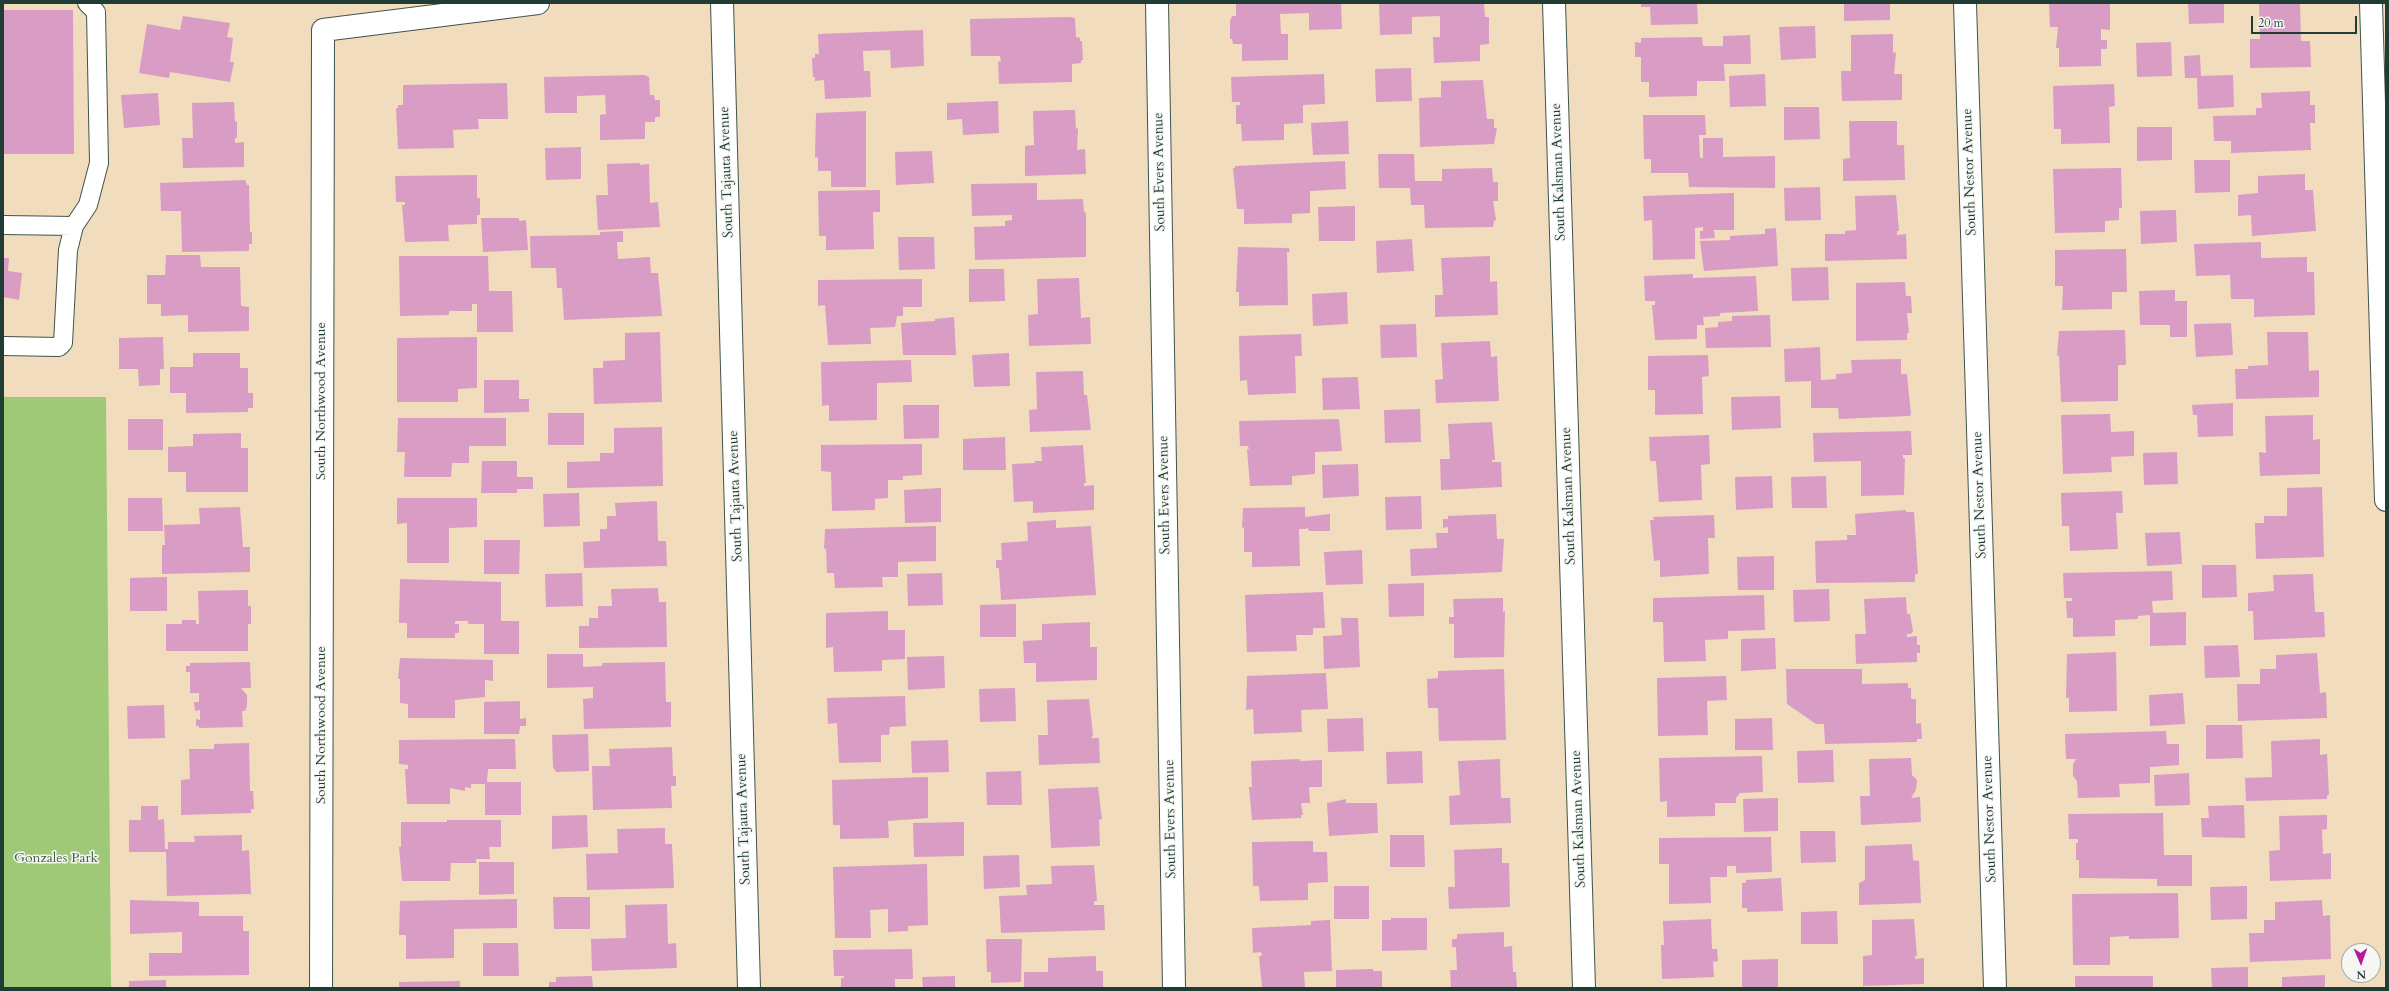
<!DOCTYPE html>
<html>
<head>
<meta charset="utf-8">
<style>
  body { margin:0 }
  #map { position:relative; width:2389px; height:991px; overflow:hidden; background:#f1ddbe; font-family:Cardo,serif }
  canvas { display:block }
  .frame { position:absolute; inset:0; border:4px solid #1f3d34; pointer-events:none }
  .north { position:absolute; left:2341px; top:943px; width:40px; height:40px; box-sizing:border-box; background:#f6f6f2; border:1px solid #a0aca6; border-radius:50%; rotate:178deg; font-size:11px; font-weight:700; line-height:16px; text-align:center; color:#1f3d34 }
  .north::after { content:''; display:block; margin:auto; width:14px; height:18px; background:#b5179e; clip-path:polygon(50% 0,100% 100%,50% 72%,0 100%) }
  .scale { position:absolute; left:2251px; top:16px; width:106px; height:18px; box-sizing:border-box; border:2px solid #1f3d34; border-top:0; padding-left:5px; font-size:12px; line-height:14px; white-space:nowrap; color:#1f3d34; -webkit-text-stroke:3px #f6f6f2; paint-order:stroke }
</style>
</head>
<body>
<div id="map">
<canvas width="2389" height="991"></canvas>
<div class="frame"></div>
<div class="north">N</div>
<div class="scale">20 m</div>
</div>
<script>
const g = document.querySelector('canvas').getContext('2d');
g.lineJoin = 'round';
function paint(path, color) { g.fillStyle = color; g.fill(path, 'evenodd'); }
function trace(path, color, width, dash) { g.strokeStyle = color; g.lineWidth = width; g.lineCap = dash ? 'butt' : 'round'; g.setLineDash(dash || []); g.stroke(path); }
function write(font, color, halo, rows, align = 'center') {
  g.font = font + ' Cardo,serif'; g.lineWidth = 3; g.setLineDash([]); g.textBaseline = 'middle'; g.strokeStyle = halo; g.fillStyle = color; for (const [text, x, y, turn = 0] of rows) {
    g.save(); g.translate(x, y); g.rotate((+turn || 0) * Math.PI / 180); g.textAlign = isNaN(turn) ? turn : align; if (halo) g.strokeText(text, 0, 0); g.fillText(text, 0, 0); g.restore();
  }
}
const green = new Path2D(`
  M3 397H106L111 988H3Z`);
const building = new Path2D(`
  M1236 3H1341L1342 29 1309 30V13L1280 14 1281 34H1288V60L1242 61V44H1233L1232 39H1230V21L1232 16H1236Z
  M1379 3H1484L1485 17H1489V44L1480 45V61L1434 63 1433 37H1440V16L1412 17V34L1380 35Z
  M1641 3H1697L1698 24 1651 25 1650 7H1641Z
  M1844 3H1890V20L1844 21Z
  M2049 3H2110V30L2101 29V40H2107V49H2101V66L2059 67V48H2056L2058 27H2050Z
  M2188 3H2224V23L2189 24Z
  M2259 3H2300L2301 41H2310L2311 67 2250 68V39H2260Z
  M3 10H73L74 154H3Z
  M183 16 230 23 227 37 233 38 230 62H234L230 82 170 72 169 78 139 73 147 24 180 30Z
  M1070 17 1075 18 1076 37 1080 38V41H1082L1083 60H1081V63L1072 64V82L999 84 998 62 1001 61 1000 56H971L970 19Z
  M1815 26 1816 58 1781 60 1779 27Z
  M923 30 924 66 891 68 890 50 863 51 864 71H870L871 97 825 99 824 80 815 81V77H813L812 58H815V54H819L818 34Z
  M1893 34V53L1896 52 1894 74H1902V100L1842 101 1841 71H1851V35Z
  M1750 35 1751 64H1724L1725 81H1697V96L1649 97V82H1641V57H1635V42L1641 43V38L1702 37 1703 46H1723V36Z
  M2171 42 2172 76 2137 77 2136 43Z
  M2200 55 2201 76 2233 75 2234 107 2198 109 2197 78H2185L2184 56Z
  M1411 68 1412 101 1376 102 1375 69Z
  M1324 74 1325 104 1303 105V123L1284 124V140L1242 141 1241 124H1236V105H1240V102H1232L1231 77Z
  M1765 74 1766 106 1730 107 1729 76Z
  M644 75 649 77 650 95H654L655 100H660V117H655V122H645V139L600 140V115L606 114 605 95 577 96V113H545L544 77Z
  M1483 80 1487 119H1494V128H1497L1494 144 1420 147 1419 98 1441 97V81Z
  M507 83 508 119H478L479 129 453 130 454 148 398 149 396 108H398V105H403V85Z
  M2114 84 2115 106 2109 107 2110 143 2061 144V129H2054L2053 86Z
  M2310 91V105H2315V123H2310L2311 150 2231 153V141H2214L2213 116 2256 115V108H2262L2261 93Z
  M158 93 160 125 124 128 121 95Z
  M998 101 999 133 963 135 962 119 947 120V103Z
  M234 102 235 122 237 121V138H235V143L244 142V167L183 168 182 138H193L192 103Z
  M1784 107H1819L1820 139 1784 140Z
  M1075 110 1076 129 1078 128 1077 150 1085 149 1086 174 1025 176V146L1034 145 1033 111Z
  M866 111V187H831V171H818V157L815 158 816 113Z
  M1643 115H1705L1706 135H1699L1700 158H1703V138H1723V157L1775 156V188L1689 187 1688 173H1651V159H1644Z
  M1348 121 1349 154 1313 155 1311 123Z
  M1849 121H1897V145H1904L1905 180 1843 181V159L1850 158Z
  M2137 127H2172V160L2137 161Z
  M581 147V179L546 180 545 148Z
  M932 151 934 183 896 185 895 152Z
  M1378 154H1414L1415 181H1442V169L1492 168 1493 182H1498V201H1493L1496 220 1494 221 1493 227 1425 228 1424 205H1411L1410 188H1379Z
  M2194 160H2230V192L2195 193Z
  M1345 161 1346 189 1310 191V213L1292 214V223L1244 224V209H1237L1233 168H1235V166Z
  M640 163V165L649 164 650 203 658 202 660 227 598 230 596 195H608L607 164Z
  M2121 168 2122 208H2119V220L2105 221V232L2055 233 2053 169Z
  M2305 174V190H2313L2316 231 2252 236 2251 215 2238 216V195L2258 193V176Z
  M477 175V198H480V215H477V224L448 225 449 241 405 242 402 205H405V202H396L395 176Z
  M245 180 247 185H249L250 232H252V244H249V251L182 252 181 211H161L160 183Z
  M1037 183V200L1083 199 1084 212 1086 213V257L975 260 974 227 1005 226V221L1012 220V215L972 216 971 184Z
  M1820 187 1821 220 1785 221 1784 188Z
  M880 190V212H873L874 249 826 250V236H819L818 191Z
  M1734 193V230H1714L1715 238 1700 239V231H1703V227L1695 228V259L1653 260 1652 220 1644 221 1643 196Z
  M1896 195 1899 231H1897V235L1906 234 1907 259 1825 261V234H1845V231L1856 230 1855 196Z
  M1355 206V241H1319L1318 207Z
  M2176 210 2177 242 2141 244 2140 211Z
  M481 218H519V221L526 220 528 250 483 252Z
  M1776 228 1778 266 1704 271 1700 241 1730 240V236L1765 234V229Z
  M623 231V242H617L618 259 650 257 651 273H658L662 316 564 320 562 288H557L556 268H531L530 236 600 235V232Z
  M898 237H934L935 269 899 270Z
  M1412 239 1414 271 1377 273 1376 241Z
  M2261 242V258L2307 257V272H2314L2315 315 2254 317V299H2231L2230 275 2196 276 2194 244Z
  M1238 247 1289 248 1290 252H1287L1288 305 1239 306V292H1236Z
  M2126 249 2127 292H2112V309L2062 310 2063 286H2055V250Z
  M166 255H200L201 267H240L241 306 249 307V331L188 332V315L161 316V304H147V275H165Z
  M399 256H488L489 291H512L513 332H477V304H472V311H449V315L400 316Z
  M1490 256V282L1497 281 1498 315 1435 317V295H1443L1441 258Z
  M3 258H9L8 271 22 273 19 300 3 297Z
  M1828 267 1829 300 1792 301 1791 268Z
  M969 269H1004L1005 301 969 302Z
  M1693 274V278L1756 276 1758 311 1720 313V316L1703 317 1704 325H1697V339L1655 340 1652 305H1655V301H1645L1644 276Z
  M1079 278 1081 318 1090 317 1091 344 1029 346 1028 315 1038 314 1037 279Z
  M922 279V307H903V316H897L895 327 870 328 871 344 828 345 825 305 818 306V280Z
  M1905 282 1906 296H1911L1912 313H1907L1909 333H1907V340L1856 341V283Z
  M2175 290V301H2187V337H2170V325H2140L2139 291Z
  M1347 292 1348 324 1313 326 1312 294Z
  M1770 315 1771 347 1706 348 1705 328 1718 327V322L1732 321V316Z
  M954 317 956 355H903L901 323 935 321V319Z
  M2231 323 2233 355 2196 357 2194 324Z
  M1416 324 1417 357 1381 358 1380 325Z
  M2125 330 2126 365H2118V401L2061 402 2059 355 2057 356 2059 331Z
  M660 332 662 402 594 404 593 368H603V361L625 360V333Z
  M2267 332H2308L2309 371 2319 370V397L2236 399 2235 369H2248V366L2268 365Z
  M1301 334 1302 356H1295L1296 393 1248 395 1247 380 1240 381 1239 336Z
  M163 337 164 369H160V385L139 386 138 369H119V338Z
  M477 337V388L458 389V402H397V338Z
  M1490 341 1491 357 1497 356 1499 401 1436 403 1435 380 1443 379 1441 343Z
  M1820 347 1821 380 1836 379V374L1852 373 1851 360 1901 359V374H1907L1911 415 1909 416 1839 419 1838 408H1811V381L1785 382 1784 349Z
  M193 353H240V368H248V393H253V408H248V412L186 413V393H170V367H193Z
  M1009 353 1010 386 974 387 972 355Z
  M1708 355 1709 376 1702 377 1703 414 1655 415V390H1648V356Z
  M911 360 912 382 877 383V420L829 421V405L822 406 821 362Z
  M1083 371 1084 395H1087L1091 430 1030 432 1029 410 1037 409 1036 372Z
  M1358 377 1360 409 1323 410 1322 378Z
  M484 380H519V399H529V412L484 413Z
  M1780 396 1781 428 1732 430 1731 397Z
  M2233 403V436L2198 437 2197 415H2193L2192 405Z
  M903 405H939V438L904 439Z
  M1420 409 1421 442 1385 443 1384 410Z
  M548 413H584V445H548Z
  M2110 414 2111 432 2134 431V456L2111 457 2112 472 2063 474 2061 415Z
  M2313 415V440L2320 439V474L2260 476 2259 452 2266 453 2265 416Z
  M398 418H506V446H469V463H452L451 477H404L405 452H397Z
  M128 419H163V450H128Z
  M1339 419 1342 451 1315 452V474L1292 476V485L1250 486 1247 449H1249L1248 446H1240L1239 421Z
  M1492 422 1495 460H1492V462H1501L1502 487 1441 490 1440 459H1450L1448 424Z
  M662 427 663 486 567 488V462L600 461V453H614V428Z
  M1911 431 1912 455H1903V458H1905L1904 495 1861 496V461L1814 462 1813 433Z
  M241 433V448H248V492H186V472H168V447L193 446V434Z
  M1709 435 1710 464 1701 465 1702 500 1659 502 1656 461H1650L1649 437Z
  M1005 437 1006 470H963V439Z
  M922 444V475L903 476V480H888V498L875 499V510L832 511 831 472 821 471V445Z
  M1083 445 1086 483H1084V486L1094 485V510L1033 513V501L1014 502 1012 464 1035 463V461H1042L1041 447Z
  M2177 452 2178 484 2144 485 2143 453Z
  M482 461H517V477H533V489H517V493H481Z
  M1358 464 1359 496 1323 498 1322 465Z
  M1772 476 1773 508 1736 510 1735 477Z
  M1826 476 1827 508H1792L1791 477Z
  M2322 487 2324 557 2256 559 2255 523H2264V516H2287V488Z
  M941 488V522L905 523 904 490Z
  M2122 491 2123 513H2116L2118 549 2070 551 2069 526H2062L2061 493Z
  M579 493 580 526 544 527 543 494Z
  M1421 496 1422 529 1386 530 1385 497Z
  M128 498H162L163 531H128Z
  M397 498H477V527L449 528V563H407V523L397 524Z
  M657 501 658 541H666L667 566 584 568 583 542 600 541V529H607V516H616L615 503Z
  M240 507 243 547H250V572L162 574V545H165L164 525 200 524 199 508Z
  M1305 507V517L1330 514V531H1309L1307 527 1306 529H1299L1300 566 1252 567V552H1244V527L1242 528 1243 508Z
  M1906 510V512H1914L1918 574H1915V582L1816 583 1815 541 1847 540V535H1856L1855 514Z
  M1496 514 1497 539H1504L1502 572 1411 576 1410 549 1437 548 1436 533H1448V527L1443 528V519H1448V516Z
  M1714 515 1715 538H1708L1709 574 1660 577V560L1654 561 1650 520H1654L1653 517Z
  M1056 520V528L1091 526 1096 595 1001 600 999 568H996V560H1002L1001 543 1028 541 1027 522Z
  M936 526V561L898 562V577H882L883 587 835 588 834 573H827L826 548 824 549 825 529Z
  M2180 532 2182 564 2147 566 2145 533Z
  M484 540H520L519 574H484Z
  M1362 550 1363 584 1326 585 1324 552Z
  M1774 556V590H1738L1737 557Z
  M2202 565H2236L2237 597 2202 598Z
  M2172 571 2173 600 2152 601 2153 613 2186 612V645L2150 646V615L2138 616V619L2115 620V636L2073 637V618H2067L2066 601H2072V598H2064L2063 573Z
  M582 573 583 606 546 607 545 574Z
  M942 573 943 605 908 606 907 574Z
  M2313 574 2315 612H2324L2325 637 2254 640 2253 611H2248V593L2274 591 2273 575Z
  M167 577V611H130V578Z
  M400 579 501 582V621H519V654H484V624H468V621H455V624H459V633H455V638H407V623H399Z
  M1424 583V616L1389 617 1388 584Z
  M658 588 659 602H666L667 647 579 648V626H589V618H598V606H612L611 589Z
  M1829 589 1830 621 1794 622 1793 590Z
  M248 590V606H251V624H248V651H166V624H182V620H196V624H199L198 591Z
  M1323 592 1325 628H1313V635H1296L1297 651 1247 652 1245 595Z
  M1764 595 1765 630 1728 631V639L1705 640 1706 661 1664 662 1663 622H1653V598Z
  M1906 597 1907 614H1910L1913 631 1911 634H1907V637L1917 636V645H1920V653H1917V662L1856 664 1855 634H1866L1864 599Z
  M1503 598V612L1505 611 1504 657 1454 658V624H1449V617H1454L1453 599Z
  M1016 604V637H980V605Z
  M888 611V630H905V659L882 660V671L834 672 833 647 826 648V613Z
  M1341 618H1358L1360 667 1324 669 1323 636 1342 635Z
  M1090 622V647H1097V680L1036 682V663H1024L1023 641 1042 640V624Z
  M1775 638 1776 669 1741 671V639Z
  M2238 645 2240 677 2205 678 2204 646Z
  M2116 652 2117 711 2069 712V698H2066L2067 654Z
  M2317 653 2320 693 2326 692 2327 718 2238 721 2237 684H2260V669H2276V655Z
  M547 654H583V667L602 666V663L665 662 666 702H671V727L584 729 583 699 593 698V687L547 688Z
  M944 656 945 688 908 690 907 657Z
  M400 658 493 660V681L485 680V697L455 700V718H408V704L400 703V679H398Z
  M250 662 251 688H241L247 695V706L245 711H242L243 727 199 728V726H196V719L200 720V710L195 711 194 702H199V693H190V672H186V666H190V663Z
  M1504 669 1506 740 1439 741 1438 708H1428L1427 679 1438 678V671Z
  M1786 669H1862V684L1908 683V688H1911V699H1916V724L1921 723 1922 739H1917V742L1825 744 1824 724H1816L1787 704Z
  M1326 673 1328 709 1301 710 1302 732 1254 734 1253 709 1246 710 1247 676Z
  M1726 676 1727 700 1707 701 1708 735 1658 736 1657 678Z
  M1015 688 1016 721 980 722 979 689Z
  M2183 693 2185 724 2150 726 2149 695Z
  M905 696 906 726 890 727 889 735H881V762L839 763 837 723 828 724 827 698Z
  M1089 699 1093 735 1091 738H1099L1100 763 1039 765 1038 735H1048L1047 700Z
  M520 701V719L526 718V726H520L519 734H484V702Z
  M164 705 165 738 128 739 127 706Z
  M1363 718 1364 751 1328 752 1327 719Z
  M1772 718 1773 750H1735V719Z
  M2206 725H2242L2243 758 2206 759Z
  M2166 731 2167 744H2179V765L2150 767V783L2119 784 2120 797 2078 798 2077 781 2073 776V764L2076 759H2066L2065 734Z
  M588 734 589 771 556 772 553 767 552 735Z
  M515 739 516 769H488L487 782H521V815H485V784H471V788L465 787V791L450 788V804H407L405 769H408V765L399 764V740Z
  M2320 739V755L2327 754 2329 795H2327V799L2246 801 2245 778 2272 777 2271 741Z
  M948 740 949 772 912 773 911 741Z
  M249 743 250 791H253L254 809H251V813L181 815V780L190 779 189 749H214V744Z
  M672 747 673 776H676V786H671L672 808 593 810 592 766H610L609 749Z
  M1833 750 1834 782 1798 783 1797 751Z
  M1422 751 1423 783 1387 784 1386 752Z
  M1762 756 1763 792 1740 793 1736 798V803H1715V816L1667 817V801L1660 802 1659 758Z
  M1911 758 1912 775 1917 780 1916 790 1911 798 1920 797 1921 822 1861 825 1860 796H1870L1869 759Z
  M1299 759 1300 761 1322 760V787H1309L1310 803H1301L1303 815H1301V818L1252 820 1249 787H1252L1251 761Z
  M1500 759 1501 798H1510L1511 823 1450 825 1449 796 1460 795 1458 761Z
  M1021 771 1022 805H987L986 772Z
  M2189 773 2190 805 2155 806 2154 775Z
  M928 777V818L888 821 889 838 840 839V825H833L832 780Z
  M1098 787 1102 819 1099 820 1100 846 1051 848 1048 789Z
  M1778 798V831L1744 832 1743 799Z
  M1346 799V803H1377L1378 833 1329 836 1327 803Z
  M2244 805 2245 838 2202 837 2201 818H2209L2208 806Z
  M141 806H158V820L164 819 165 849H168V842H195L194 836 242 835V851L249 850 251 894 167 896 166 852H129V820H141Z
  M2163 813 2164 855H2192V886H2157V879L2079 878V860H2076V843H2078V839H2069L2068 814Z
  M587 815 588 847 552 849V816Z
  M2327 815V829L2322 830 2323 854 2331 853V879L2270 881 2269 851 2280 850 2279 816Z
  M447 820H501V847H489L490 859H476V863H451L450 881H402L399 847H401V822H447Z
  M964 822V856L914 857 913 823Z
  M665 828V844H672L674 888 587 890 586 854 618 853 617 829Z
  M1800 831H1835L1836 862 1801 863Z
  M1390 835H1424L1425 867H1390Z
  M1771 837 1772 872 1736 873V866H1727V877H1710L1711 903 1669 904V864H1659V838Z
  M1313 841V852H1327L1328 882 1308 883V900L1260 901 1259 886H1253L1252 842Z
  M1912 844 1913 860 1919 861 1921 903 1859 905V883L1865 880V846Z
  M1502 848V863H1509L1510 907 1449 909 1448 887H1455L1454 850Z
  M1019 855 1020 887 984 889 983 856Z
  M479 862H514V894L479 895Z
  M927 864 928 925 908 926V931L888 932V909L870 910 871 938H835L833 867Z
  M1094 865 1097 901H1094V905H1104L1105 930 1001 933 999 896 1027 895 1026 885 1052 884 1051 866Z
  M1781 878 1783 911 1747 912V908H1742V883H1746V880Z
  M1334 886H1369V919H1334Z
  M2247 886V919L2211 920 2210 887Z
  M2178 893 2179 938 2129 939V936L2110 937V965H2073L2072 894Z
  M553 897H590V929H554Z
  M517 899V928L454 929V958L406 959V935H399L400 901Z
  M130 900 199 902V916H243V931H249V975L149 976V953H182V932L130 934Z
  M2322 900 2323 916 2330 915 2331 959 2250 962 2249 933H2264V920H2275V902Z
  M667 904 668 944 676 943 677 968 592 971 591 939 626 938 625 905Z
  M1837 911 1838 944H1801V912Z
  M1391 918H1427V950L1382 951V920H1391Z
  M1711 919 1712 949H1717L1718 961 1713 962 1714 977 1662 979 1661 945H1664L1663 921Z
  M1914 919 1917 956H1915V959L1924 958V984L1863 986V956L1872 955V920Z
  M1330 920 1332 971 1304 972 1305 988H1262L1259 956H1262L1261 952 1253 953 1252 928 1311 925V921Z
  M1504 932V947L1512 946 1513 972H1516L1517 988H1451L1450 970H1457L1456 947H1452V939H1457V934Z
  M986 939H1022L1021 982 991 983V972H987Z
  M483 943H518L519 976H483Z
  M912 949 913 979H895V988H841V978H844V976H834L833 950Z
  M1096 956V971H1103V988H1024V972H1048V958Z
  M1778 959V988H1742V960Z
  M2248 967V988H2212L2211 968Z
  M1373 969V971H1382V988H1336V970Z
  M2325 975V988H2282V977Z
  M592 976 593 988H549V982H556V977Z
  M955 976V988H923L922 977Z
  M2075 976H2153V988H2075Z
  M166 980V988H129V981Z
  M460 981V988H399V982Z`);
const lane = new Path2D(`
  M3 225 74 226
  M3 346 59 347 63 343 68 250 74 226 88 205 99 163 96 12 87 3`);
const street = new Path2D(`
  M722 3 749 988
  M1157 3 1174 988
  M1554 3 1584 988
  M1965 3 1995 988
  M2371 3 2386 500
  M321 988 323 30 538 3`);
const streetNames = [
  ["South Tajauta Avenue",727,172,-92],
  ["South Evers Avenue",1160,172,-91],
  ["South Kalsman Avenue",1559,172,-92],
  ["South Nestor Avenue",1970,172,-92],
  ["South Northwood Avenue",322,401,-90],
  ["South Evers Avenue",1165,495,-91],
  ["South Nestor Avenue",1980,495,-92],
  ["South Tajauta Avenue",736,496,-92],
  ["South Kalsman Avenue",1569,496,-92],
  ["South Northwood Avenue",322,725,-90],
  ["South Tajauta Avenue",744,819,-92],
  ["South Evers Avenue",1171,819,-91],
  ["South Kalsman Avenue",1579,819,-92],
  ["South Nestor Avenue",1990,819,-92]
];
const parkNames = [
  ["Gonzales Park",56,859]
];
paint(green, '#9fc976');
paint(building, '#d99cc4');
trace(lane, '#3e5549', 20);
trace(street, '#3e5549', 24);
trace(lane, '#fff', 18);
trace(street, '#fff', 22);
write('14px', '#1f3d34', '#f6f6f2', streetNames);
write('14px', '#3f6044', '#f6f6f2', parkNames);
</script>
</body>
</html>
